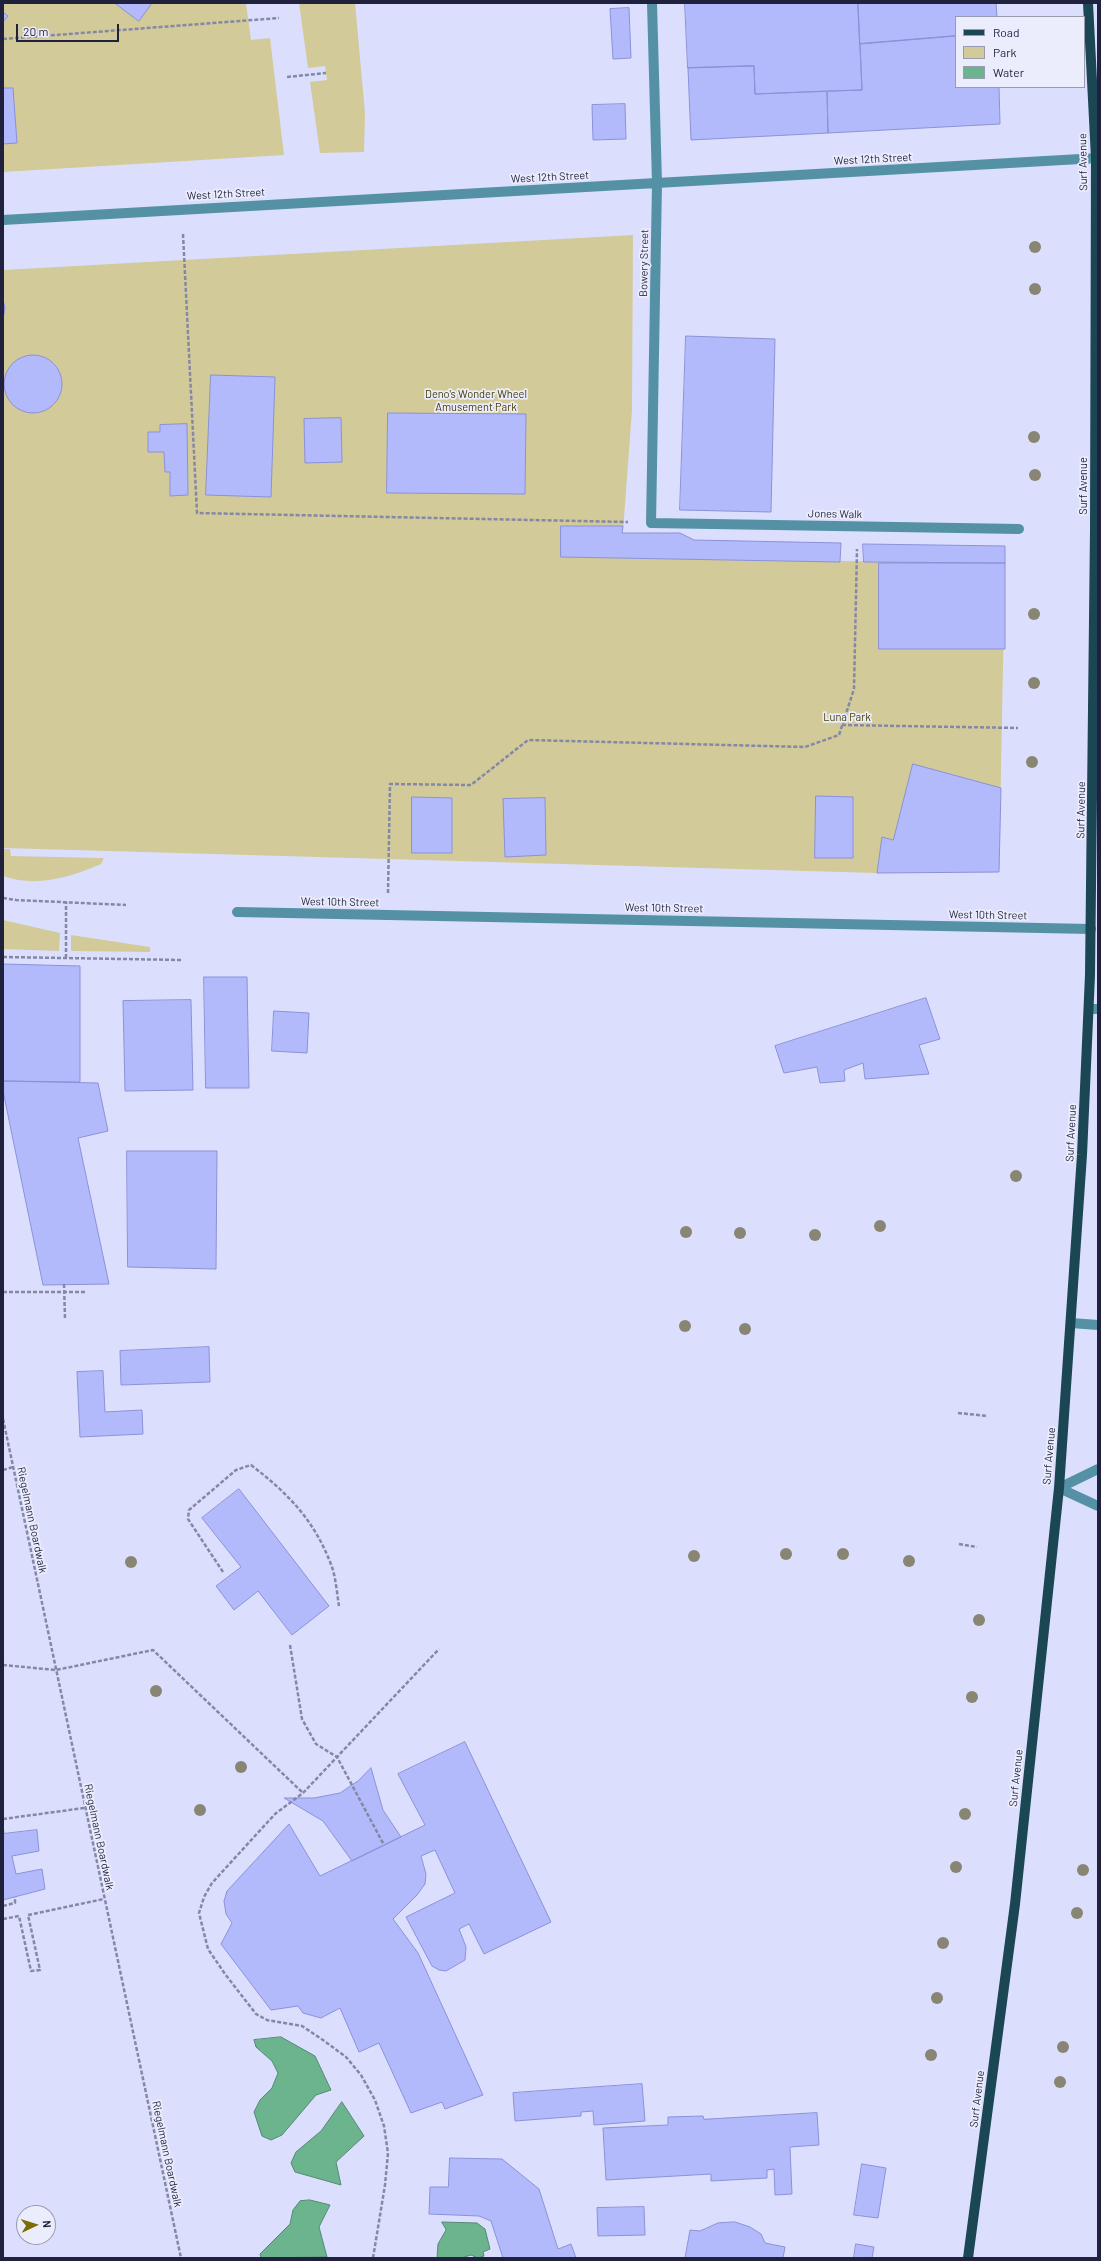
<!DOCTYPE html>
<html>
<head>
<meta charset="utf-8">
<style>
  body { margin:0 }
  #map { position:relative; width:1101px; height:2261px; overflow:hidden; background:#dbdffd; font-family:Barlow,sans-serif }
  canvas { display:block }
  .frame { position:absolute; inset:0; border:4px solid #1f213d; pointer-events:none }
  .legend { position:absolute; left:955px; top:16px; width:130px; height:72px; box-sizing:border-box; background:#ebedfd; border:1px solid #999bb0; margin:0; padding:5px 7px; list-style:none; font-size:12px; color:#1f213d }
  .legend li { display:flex; align-items:center; gap:8px; height:20px }
  .legend b { width:20px; border:1px solid #999bb0 }
  .north { position:absolute; left:16px; top:2205px; width:40px; height:40px; box-sizing:border-box; background:#ebedfd; border:1px solid #999bb0; border-radius:50%; rotate:86deg; font-size:11px; font-weight:700; line-height:16px; text-align:center; color:#1f213d }
  .north::after { content:''; display:block; margin:auto; width:14px; height:18px; background:#7b6c06; clip-path:polygon(50% 0,100% 100%,50% 72%,0 100%) }
  .scale { position:absolute; left:16px; top:24px; width:103px; height:18px; box-sizing:border-box; border:2px solid #1f213d; border-top:0; padding-left:5px; font-size:12px; line-height:14px; white-space:nowrap; color:#1f213d; -webkit-text-stroke:3px #ebedfd; paint-order:stroke }
</style>
</head>
<body>
<div id="map">
<canvas width="1101" height="2261"></canvas>
<div class="frame"></div>
<ul class="legend">
<li><b style="height:5px;background:#1b4653"></b>Road</li>
<li><b style="height:11px;background:#d2ca99"></b>Park</li>
<li><b style="height:11px;background:#6cb48e"></b>Water</li>
</ul>
<div class="north">N</div>
<div class="scale">20 m</div>
</div>
<script>
const g = document.querySelector('canvas').getContext('2d');
g.lineJoin = 'round';
function paint(path, color) { g.fillStyle = color; g.fill(path, 'evenodd'); }
function trace(path, color, width, dash) { g.strokeStyle = color; g.lineWidth = width; g.lineCap = dash ? 'butt' : 'round'; g.setLineDash(dash || []); g.stroke(path); }
function write(font, color, halo, rows, align = 'center') {
  g.font = font + ' Barlow,sans-serif'; g.lineWidth = 3.5; g.setLineDash([]); g.textBaseline = 'middle'; g.strokeStyle = halo; g.fillStyle = color; for (const [text, x, y, turn = 0] of rows) {
    g.save(); g.translate(x, y); g.rotate((+turn || 0) * Math.PI / 180); g.textAlign = isNaN(turn) ? turn : align; if (halo) g.strokeText(text, 0, 0); g.fillText(text, 0, 0); g.restore();
  }
}
const green = new Path2D(`
  M3 3H246L251 40 270 38 284 155 3 172Z
  M299 3H355L365 113 364 152 320 153 310 82 327 80 325 66 308 68Z
  M633 235 632 410 621 558 1005 563 999 872 877 873 3 848V270Z
  M3 849H10L11 856 104 858 101 864C71 877 36 888 3 876Z
  M3 920 60 933 59 951 3 949Z
  M71 935 150 947V952L71 951Z`);
const water = new Path2D(`
  M281 2037 315 2056 331 2090 316 2095 282 2135 271 2140 262 2136 254 2112 260 2100 272 2088 278 2073 272 2061 256 2047 254 2040Z
  M342 2102 364 2136 336 2162 341 2185 295 2172 291 2163 296 2152 321 2131Z
  M310 2200 330 2205 319 2227 327 2257 261 2258 260 2254 290 2224 293 2210 300 2201Z
  M442 2222 477 2223 485 2229 490 2249 483 2252 484 2256 478 2258 471 2255 461 2258H437L438 2244 446 2230Z`);
const building = new Path2D(`
  M115 3H152L139 21Z
  M685 3H858L862 90 755 94 754 66 688 68Z
  M858 3H996L997 17H956V36L860 44Z
  M629 8 631 58 613 59 610 9Z
  M3 12 8 16 3 22Z
  M956 36V87H999L1000 124 828 133 827 91 862 90 860 44Z
  M754 66 755 94 827 91 828 133 691 140 688 68Z
  M3 88H13L17 143 3 144Z
  M625 104 626 139 593 140 592 105Z
  M3 300 5 307 3 319Z
  M686 336 775 339 771 512 680 510Z
  M4 384a29 29 0 1 1 58 0a29 29 0 1 1-58 0Z
  M211 375 275 377 271 497 206 495Z
  M388 413 526 414 525 494 387 493Z
  M341 418 342 462 305 463 304 419Z
  M187 424 188 495 170 496V472H165L164 452H148V432H160V425Z
  M561 526H623L622 533H680L694 540 841 543 840 562 561 557Z
  M863 544 1005 546V563L864 562Z
  M879 563H1005V649H879Z
  M913 764 1001 788 999 872 877 873 882 837 893 840Z
  M816 796 853 797V858H815Z
  M412 797 452 798V853H412Z
  M545 798 546 855 505 857 503 799Z
  M3 964 80 966V1082L3 1081Z
  M204 977H247L249 1088H206Z
  M926 998 940 1039 919 1045 929 1074 865 1079 863 1063 844 1070 845 1081 820 1083 817 1067 784 1073 775 1046Z
  M191 1000 193 1090 125 1091 123 1001Z
  M274 1011 309 1013 307 1053 272 1051Z
  M3 1081 98 1083 108 1131 78 1138 109 1284 43 1285 3 1091Z
  M127 1151H217L216 1269 128 1267Z
  M209 1347 210 1382 121 1385 120 1351Z
  M103 1371 105 1412 142 1410 143 1434 80 1437 77 1372Z
  M239 1489 329 1606 292 1635 258 1591 234 1610 216 1586 241 1567 202 1518Z
  M465 1742 551 1922 484 1954 469 1924 459 1929 466 1947 465 1960 446 1971 439 1970 432 1966 406 1917 455 1893 435 1850 421 1856 426 1874 425 1884 417 1895 393 1919 418 1953 483 2095 445 2109 442 2102 411 2113 379 2043 359 2052 340 2008 321 2018 303 2013 298 2006 271 2010 221 1944 232 1923 226 1914 224 1901 227 1891 289 1824 320 1876 425 1825 398 1774Z
  M371 1768 383 1810 401 1837 352 1861 323 1821 284 1798H314L340 1793 358 1781Z
  M37 1830 39 1851 12 1856 16 1874 42 1869 45 1889 3 1900V1834Z
  M642 2084 645 2121 594 2125 593 2111 581 2112V2116L515 2121 513 2093Z
  M817 2113 819 2145 790 2147 792 2194 775 2195 774 2169 767 2170V2178L711 2181V2174L606 2180 603 2128 668 2125V2117L703 2116 704 2119Z
  M450 2158 502 2159 539 2189 558 2249 571 2244 576 2258H503L491 2221 479 2216 429 2214 430 2187H448Z
  M862 2164 886 2168 878 2218 854 2215Z
  M644 2207 645 2235 598 2236 597 2208Z
  M735 2222 750 2227 761 2234 765 2243 785 2247 783 2258H685L690 2230 700 2231 718 2223Z
  M856 2244 874 2247 872 2258H854Z`);
const path = new Path2D(`
  M3 39 279 18
  M287 77 326 73
  M183 234 197 513 628 522
  M842 725 1018 728
  M388 893 390 784 471 785 528 740 805 747 839 735 854 689 857 549
  M3 898 16 900 126 905
  M3 957 182 960
  M66 958V902
  M64 1284 65 1319
  M3 1292H87
  M958 1413 988 1416
  M3 1419 181 2258
  M3 1470 13 1467
  M959 1544 977 1547
  M223 1572 188 1519 189 1510 236 1470 251 1465C289 1494 315 1521 332 1567 336 1579 337 1594 339 1606
  M290 1645 302 1719 316 1744 337 1757 384 1845
  M3 1665 56 1670 153 1650 303 1793
  M3 1819 84 1808
  M3 1830V1834
  M3 1906 15 1903V1897
  M3 1919 19 1916 31 1971 40 1970 28 1915 104 1899
  M373 2258 385 2185 388 2153 384 2126 375 2100 361 2075 346 2057 323 2040 302 2026 267 2020 256 2014 225 1974 208 1949 199 1913 204 1897 212 1883 275 1814 303 1793 439 1649`);
const minor = new Path2D(`
  M652 3 657 183 651 523 1019 529
  M3 220 1098 158
  M237 912 1091 929
  M1089 1009H1098
  M1071 1323 1098 1325
  M1059 1488 1098 1469
  M1059 1488 1098 1506`);
const major = new Path2D(`
  M968 2258 1015 1904 1059 1488 1082 1155 1090 975 1095 530 1096 158 1088 3`);
const trees = [
  [1035,247],
  [1035,289],
  [1034,437],
  [1035,475],
  [1034,614],
  [1034,683],
  [1032,762],
  [1016,1176],
  [880,1226],
  [686,1232],
  [740,1233],
  [815,1235],
  [685,1326],
  [745,1329],
  [786,1554],
  [843,1554],
  [694,1556],
  [909,1561],
  [131,1562],
  [979,1620],
  [156,1691],
  [972,1697],
  [241,1767],
  [200,1810],
  [965,1814],
  [956,1867],
  [1083,1870],
  [1077,1913],
  [943,1943],
  [937,1998],
  [1063,2047],
  [931,2055],
  [1060,2082]
];
const streetNames = [
  ["West 12th Street",873,159,-3],
  ["Surf Avenue",1083,162,-91],
  ["West 12th Street",550,177,-3],
  ["West 12th Street",226,194,-3],
  ["Bowery Street",644,263,-89],
  ["Surf Avenue",1083,486,-90],
  ["Jones Walk",835,514,1],
  ["Surf Avenue",1081,810,-89],
  ["West 10th Street",340,902,1],
  ["West 10th Street",664,908,1],
  ["West 10th Street",988,915,1],
  ["Surf Avenue",1071,1133,-87],
  ["Surf Avenue",1049,1456,-85],
  ["Riegelmann Boardwalk",32,1520,78],
  ["Surf Avenue",1016,1778,-84],
  ["Riegelmann Boardwalk",99,1837,78],
  ["Surf Avenue",977,2099,-83],
  ["Riegelmann Boardwalk",167,2154,78]
];
const parkNames = [
  ["Deno's Wonder Wheel",476,394],
  ["Amusement Park",476,407],
  ["Luna Park",847,717]
];
paint(green, '#d2ca99');
paint(water, '#6cb48e');
trace(water, '#558876', 1);
paint(building, '#b3bafb');
trace(building, '#8b91d9', 1);
trace(path, '#8588a5', 2.5, [4, 2]);
trace(minor, '#5591a4', 10);
trace(major, '#1b4653', 10);
g.fillStyle = '#888572';
for (const [x, y] of trees) { g.beginPath(); g.arc(x, y, 6, 0, 2 * Math.PI); g.fill(); }
write('11px', '#1f213d', '#ebedfd', streetNames);
write('11px', '#453c01', '#ebedfd', parkNames);
</script>
</body>
</html>
